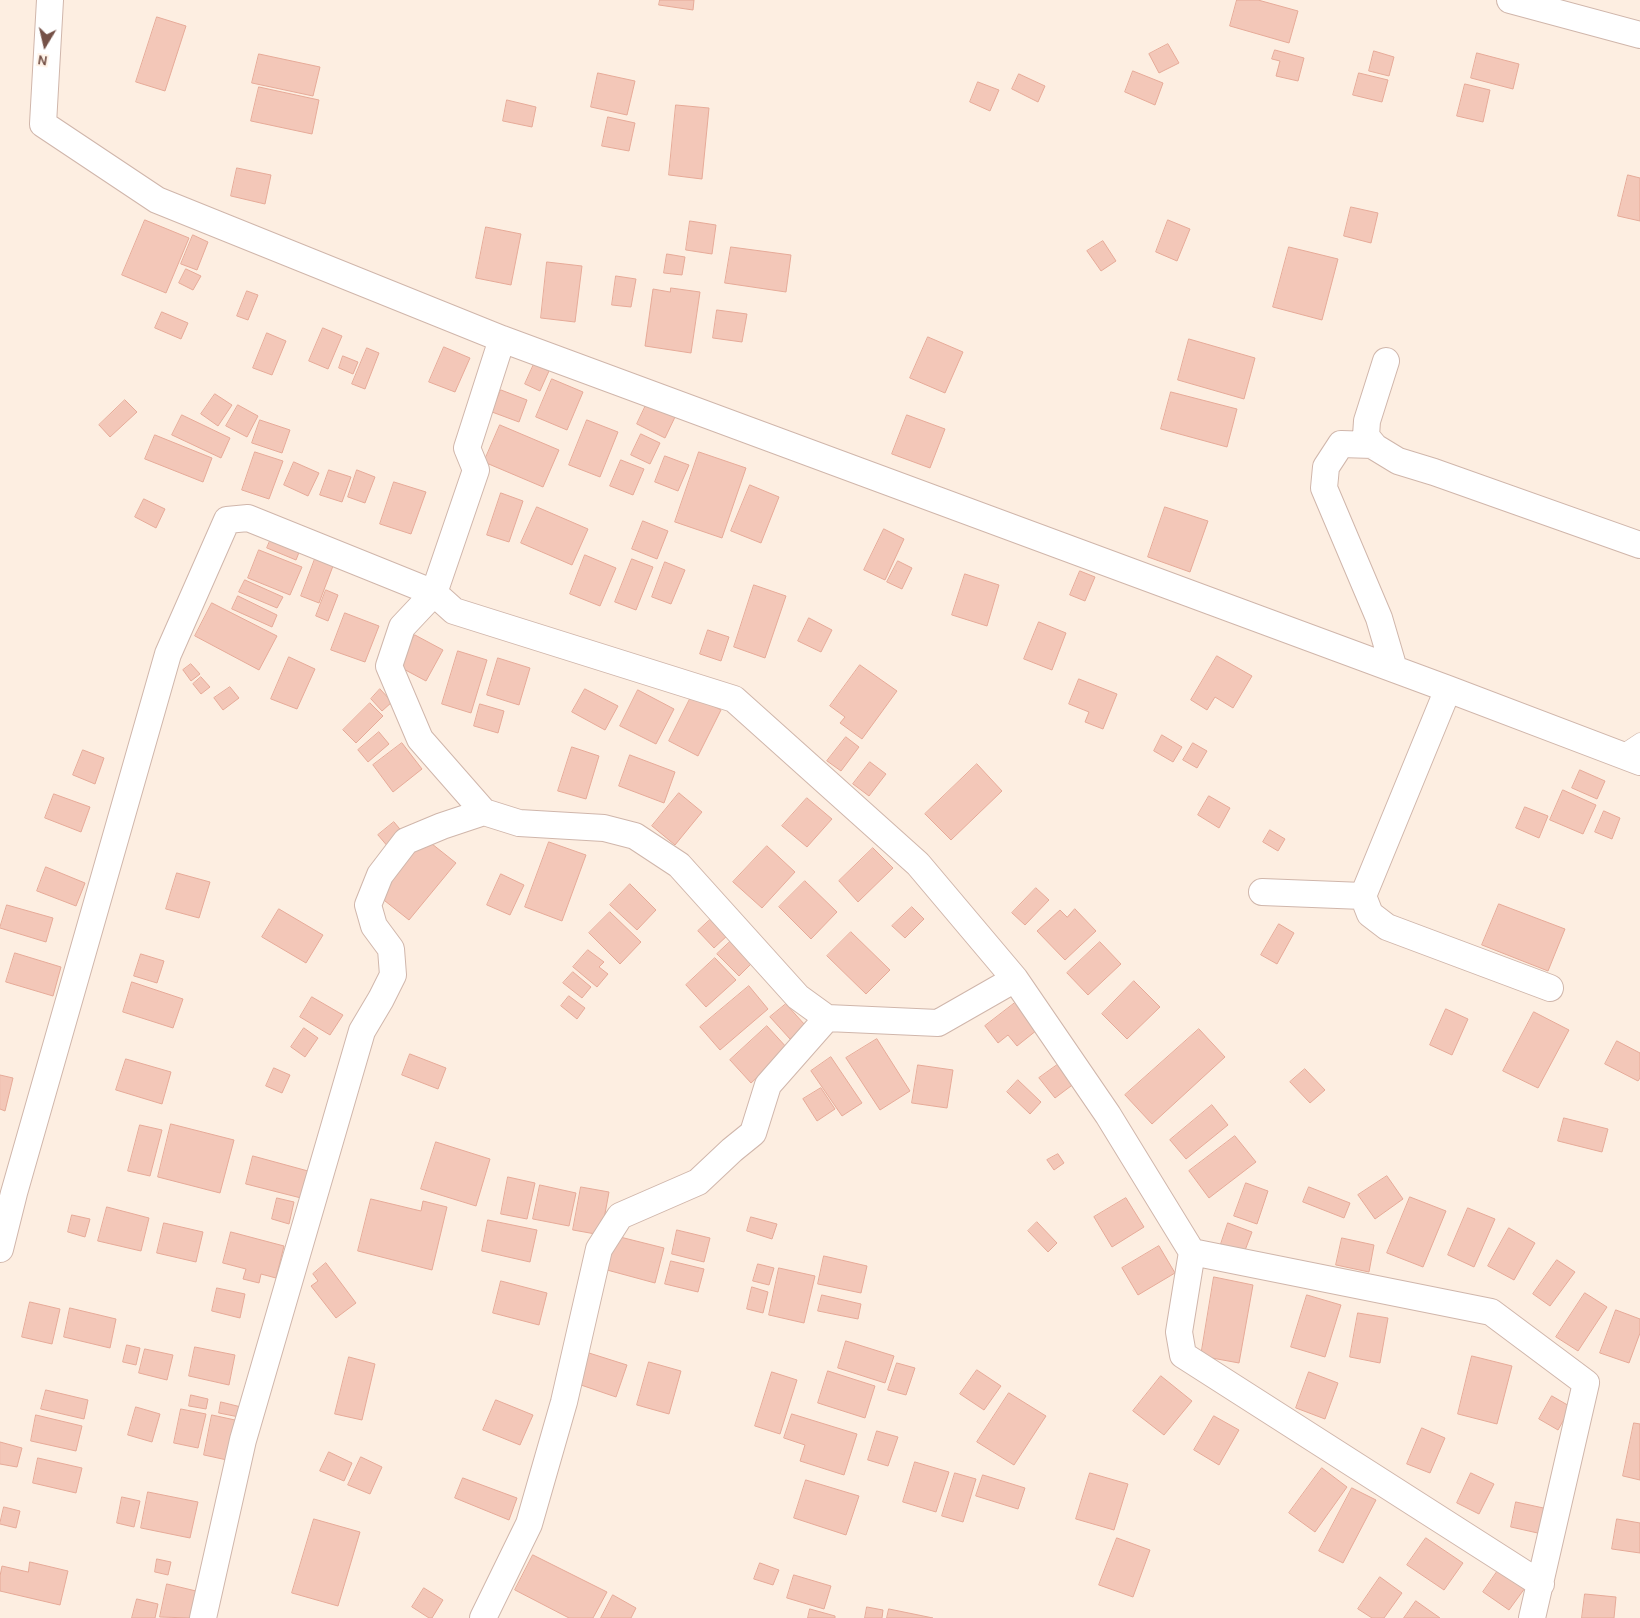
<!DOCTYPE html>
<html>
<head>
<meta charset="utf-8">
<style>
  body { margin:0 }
  #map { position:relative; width:1640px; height:1618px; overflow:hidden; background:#fdeee1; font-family:Karla,sans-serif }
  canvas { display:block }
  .north { position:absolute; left:20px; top:20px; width:50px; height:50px; -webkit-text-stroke:4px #fff3e8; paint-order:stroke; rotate:189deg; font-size:14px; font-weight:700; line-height:20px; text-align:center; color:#755147 }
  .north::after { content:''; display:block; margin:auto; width:18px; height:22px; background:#755147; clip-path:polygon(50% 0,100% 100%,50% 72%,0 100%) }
</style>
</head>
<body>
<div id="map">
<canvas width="1640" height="1618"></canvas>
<div class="north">N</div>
</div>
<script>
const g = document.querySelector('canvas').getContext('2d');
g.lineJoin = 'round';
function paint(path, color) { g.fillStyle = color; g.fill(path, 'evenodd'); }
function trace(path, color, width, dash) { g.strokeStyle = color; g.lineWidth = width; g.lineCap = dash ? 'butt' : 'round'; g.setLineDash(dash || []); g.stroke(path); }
const building = new Path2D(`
  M660 0H694L693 10 659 5Z
  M1237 0H1258L1298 11 1289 43 1230 26Z
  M157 17 186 26 165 91 136 82Z
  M1168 44 1179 63 1159 73 1149 54Z
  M1275 50 1304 58 1298 81 1276 76 1280 61 1272 59Z
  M1374 51 1394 57 1389 76 1369 71Z
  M1477 53 1519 64 1513 89 1471 78Z
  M259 54 320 67 313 96 252 83Z
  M1133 71 1163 83 1155 105 1125 92Z
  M598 73 635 81 627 115 591 107Z
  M1359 73 1388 80 1382 102 1353 95Z
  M1019 74 1045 86 1038 102 1012 89Z
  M978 82 999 90 990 111 970 102Z
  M1465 84 1490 90 1483 122 1457 116Z
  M259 87 319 100 312 134 251 121Z
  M507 100 536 107 532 127 503 121Z
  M676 105 709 108 702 179 669 175Z
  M608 117 635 123 629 151 602 146Z
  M237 168 271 175 265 204 231 196Z
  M1628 175 1640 178V221L1618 216Z
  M1351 207 1378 213 1371 243 1344 236Z
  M145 220 189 238 166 293 122 275Z
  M1168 220 1190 229 1177 261 1156 252Z
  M690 221 716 225 712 254 686 250Z
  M486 227 521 234 511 285 476 278Z
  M193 235 208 242 197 270 181 264Z
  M1103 241 1116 261 1101 271 1087 251Z
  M731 247 791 255 786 292 725 283Z
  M1289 247 1338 259 1322 320 1273 307Z
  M667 254 685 257 682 275 664 273Z
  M547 262 582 266 575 322 541 318Z
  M186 269 201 276 193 290 179 283Z
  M616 276 636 279 631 307 612 305Z
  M671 288 700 292 691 353 645 346 653 289 670 292Z
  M247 291 258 295 248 320 237 316Z
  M717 310 747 314 742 342 713 338Z
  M162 312 188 323 181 339 155 328Z
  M323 328 342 336 328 369 309 361Z
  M267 333 286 341 272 375 253 368Z
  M928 337 963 352 945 393 910 378Z
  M1189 339 1255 358 1244 399 1178 380Z
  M444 347 470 358 455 392 429 382Z
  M367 348 379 353 365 389 352 384Z
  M343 356 358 362 353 374 339 368Z
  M534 364 549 371 540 391 525 384Z
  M552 379 583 392 567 430 536 417Z
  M501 390 527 400 519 422 492 412Z
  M1171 392 1237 409 1227 447 1161 429Z
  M215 394 232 405 218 426 201 414Z
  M125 400 137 412 110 437 99 425Z
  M647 403 675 417 665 438 637 424Z
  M238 405 258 416 247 437 226 426Z
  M182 415 230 438 221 458 172 435Z
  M907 415 945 429 930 468 892 454Z
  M260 420 290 430 282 453 252 443Z
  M587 420 618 432 600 477 569 465Z
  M500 425 559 450 543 487 484 462Z
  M641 434 660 443 650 464 631 455Z
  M155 435 212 458 203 482 145 459Z
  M255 452 283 461 269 499 242 490Z
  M699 452 746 468 722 538 675 522Z
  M665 456 689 465 678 491 655 482Z
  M621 460 644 469 633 495 610 486Z
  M294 462 319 473 308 496 284 485Z
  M329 470 351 477 342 502 320 495Z
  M357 470 375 477 365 503 348 497Z
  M394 482 426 492 411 534 380 524Z
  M750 485 779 497 761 543 731 531Z
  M501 493 523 501 509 542 487 535Z
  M144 499 165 509 156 528 135 517Z
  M537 507 588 529 572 565 521 543Z
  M1165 507 1208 521 1190 572 1148 557Z
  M643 521 668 531 657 559 632 549Z
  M884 529 904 539 885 580 864 570Z
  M273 534 302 545 296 560 267 548Z
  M259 550 302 567 290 595 248 578Z
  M585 555 616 568 600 606 570 594Z
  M315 559 333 566 319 603 301 596Z
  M632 559 653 567 636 610 615 602Z
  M898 561 912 568 902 589 887 582Z
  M665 562 685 570 671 604 652 597Z
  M1080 571 1095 577 1085 601 1070 595Z
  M965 574 999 585 987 626 952 615Z
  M245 580 283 597 277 608 239 592Z
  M754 585 786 596 765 658 734 647Z
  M326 590 338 595 328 621 316 616Z
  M238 596 277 615 272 627 232 609Z
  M212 603 277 636 259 670 195 636Z
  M345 613 379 626 365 662 331 650Z
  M809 618 832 630 821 652 798 641Z
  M1039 622 1066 633 1052 670 1024 659Z
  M708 630 729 637 721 661 700 654Z
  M415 635 443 650 426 681 398 666Z
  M458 651 487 660 471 713 442 704Z
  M1217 656 1252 676 1233 708 1215 697 1207 710 1191 700Z
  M289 657 315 669 297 709 271 699Z
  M498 658 530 668 519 705 487 695Z
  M191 664 200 674 191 681 183 670Z
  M860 665 897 691 862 739 840 723 845 717 830 706Z
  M201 677 210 687 201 694 193 684Z
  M1079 679 1117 694 1103 729 1085 722 1089 712 1069 704Z
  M230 687 239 698 223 710 214 698Z
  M380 689 392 702 382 711 371 699Z
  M585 689 618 706 605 730 572 712Z
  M638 690 674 709 656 744 620 726Z
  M692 695 721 710 698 756 669 741Z
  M370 703 383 716 356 743 343 730Z
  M480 704 504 711 498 733 474 726Z
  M379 732 389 744 368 762 358 750Z
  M1162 735 1182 747 1173 762 1154 751Z
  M846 737 859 747 841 771 827 761Z
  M402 743 422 769 393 792 373 765Z
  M1193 743 1207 751 1197 768 1183 760Z
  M572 747 599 756 586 799 558 791Z
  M83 750 104 758 95 784 73 775Z
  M630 755 675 772 664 803 619 786Z
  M870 762 886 774 869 796 853 784Z
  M977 764 1002 791 951 840 925 814Z
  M1580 770 1605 781 1597 799 1572 788Z
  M1563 790 1596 805 1583 834 1550 820Z
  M679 793 702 812 675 845 652 826Z
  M54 794 90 807 81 832 45 818Z
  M1209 796 1230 808 1219 828 1198 815Z
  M807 798 832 819 807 847 782 826Z
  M1525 807 1548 816 1539 838 1516 828Z
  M1604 811 1620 818 1612 839 1595 832Z
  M394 822 404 834 389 848 378 835Z
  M1270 830 1285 839 1278 851 1263 842Z
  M422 836 456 863 409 920 375 893Z
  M549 842 586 855 562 921 525 907Z
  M767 846 795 872 762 908 733 882Z
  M873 848 893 868 858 902 839 881Z
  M46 867 85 883 76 906 37 891Z
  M177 873 210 882 199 918 166 909Z
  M501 874 524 885 510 915 487 905Z
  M805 881 837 912 811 939 779 907Z
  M630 884 656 910 637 930 610 905Z
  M1036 888 1049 900 1025 925 1012 913Z
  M1499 904 1565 929 1548 971 1482 945Z
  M7 905 53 918 46 942 0 928Z
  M912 907 924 919 905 938 892 926Z
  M279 909 323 935 306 963 262 937Z
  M1075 909 1096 931 1065 960 1037 931 1060 910 1067 917Z
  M610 912 641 942 620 964 589 933Z
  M712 918 728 935 714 948 698 931Z
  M1279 924 1294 933 1277 964 1261 955Z
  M851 932 890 970 866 994 827 956Z
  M732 940 753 962 739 976 717 954Z
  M1100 942 1121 964 1088 995 1067 973Z
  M588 950 604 962 599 967 608 974 597 987 573 967Z
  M15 953 61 967 53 996 6 982Z
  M141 954 164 961 157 983 134 976Z
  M715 958 736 980 706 1007 686 985Z
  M573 972 591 987 582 998 563 983Z
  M1134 981 1160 1007 1127 1039 1102 1014Z
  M132 982 183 999 173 1028 123 1012Z
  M749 986 768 1009 720 1050 700 1027Z
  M569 996 585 1008 577 1019 561 1006Z
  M312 997 343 1015 330 1035 300 1017Z
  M1020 999 1042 1026 1017 1046 1008 1035 998 1043 985 1026Z
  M786 1004 805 1025 790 1039 770 1017Z
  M1446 1009 1468 1019 1452 1055 1430 1045Z
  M1534 1012 1569 1030 1538 1088 1503 1071Z
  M767 1026 788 1049 751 1083 730 1060Z
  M304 1028 318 1038 305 1057 291 1047Z
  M1199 1029 1225 1057 1152 1124 1125 1095Z
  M877 1039 910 1091 880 1110 846 1058Z
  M1617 1041 1640 1053V1078L1638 1081 1605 1064Z
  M410 1054 446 1068 438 1089 402 1075Z
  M831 1057 862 1103 842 1116 811 1071Z
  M126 1059 171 1072 162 1104 116 1090Z
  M1060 1063 1075 1083 1055 1098 1039 1078Z
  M918 1065 953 1070 947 1108 912 1103Z
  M274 1068 290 1075 282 1093 266 1086Z
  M1305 1069 1325 1090 1310 1103 1290 1082Z
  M0 1075 13 1078 5 1111 0 1109Z
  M1018 1080 1041 1102 1030 1114 1007 1092Z
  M821 1088 835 1109 817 1121 803 1099Z
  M1212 1105 1228 1125 1186 1159 1170 1140Z
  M1564 1118 1608 1129 1602 1152 1558 1141Z
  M171 1124 234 1140 220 1193 158 1177Z
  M140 1125 162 1130 150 1176 128 1171Z
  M1235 1136 1256 1162 1209 1198 1189 1171Z
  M436 1142 490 1159 476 1206 421 1189Z
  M1058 1154 1064 1163 1054 1170 1047 1160Z
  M253 1156 308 1171 301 1198 246 1184Z
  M1387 1176 1403 1199 1375 1219 1358 1195Z
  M508 1177 535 1183 527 1219 501 1214Z
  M1246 1183 1268 1191 1257 1224 1234 1216Z
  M540 1185 576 1193 569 1226 533 1219Z
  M581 1187 609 1192 601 1235 573 1230Z
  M1309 1187 1350 1203 1344 1218 1303 1202Z
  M1410 1197 1446 1211 1423 1267 1387 1253Z
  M277 1198 294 1202 289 1224 272 1219Z
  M1126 1198 1144 1227 1112 1247 1094 1217Z
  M371 1199 421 1211 423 1201 447 1207 432 1270 358 1251Z
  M107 1207 149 1218 141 1251 98 1241Z
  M1468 1208 1495 1219 1474 1267 1448 1255Z
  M72 1215 90 1219 85 1237 68 1232Z
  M751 1217 777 1224 772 1239 747 1231Z
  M488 1220 537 1230 530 1262 482 1251Z
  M1037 1222 1057 1243 1048 1252 1028 1231Z
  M164 1223 203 1232 196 1262 157 1253Z
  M1228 1223 1252 1232 1244 1253 1221 1244Z
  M1509 1228 1535 1243 1514 1280 1488 1266Z
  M677 1230 710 1238 704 1262 672 1254Z
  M231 1232 284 1246 276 1278 261 1274 259 1283 243 1279 246 1269 223 1263Z
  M616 1236 664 1248 655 1283 607 1270Z
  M1342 1238 1374 1245 1369 1272 1336 1265Z
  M1159 1246 1175 1273 1138 1295 1122 1268Z
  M824 1256 867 1266 861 1293 818 1284Z
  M1557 1260 1575 1272 1550 1306 1533 1294Z
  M671 1261 704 1269 698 1292 665 1284Z
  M326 1263 356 1303 336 1318 311 1286 318 1281 313 1274Z
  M758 1264 774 1268 769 1285 753 1281Z
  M779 1268 815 1276 804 1323 769 1315Z
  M1214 1277 1253 1285 1239 1363 1201 1356Z
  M501 1281 547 1293 539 1325 493 1313Z
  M752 1287 768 1292 763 1313 747 1309Z
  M217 1288 245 1294 240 1318 212 1311Z
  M1585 1293 1607 1307 1578 1351 1556 1337Z
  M822 1295 861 1304 858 1319 818 1311Z
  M1307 1295 1341 1305 1325 1357 1291 1347Z
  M30 1302 60 1309 52 1344 22 1337Z
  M70 1308 116 1319 110 1348 64 1337Z
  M1616 1310 1640 1319V1333L1629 1363 1600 1353Z
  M1358 1313 1388 1318 1380 1363 1350 1357Z
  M846 1341 894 1356 885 1383 838 1368Z
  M127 1345 140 1348 136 1365 123 1362Z
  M195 1347 235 1355 229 1385 189 1376Z
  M145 1349 173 1355 167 1380 139 1373Z
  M589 1353 627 1365 616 1397 578 1384Z
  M1472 1356 1512 1366 1497 1424 1458 1414Z
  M349 1357 375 1364 362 1420 335 1414Z
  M649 1362 681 1371 669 1414 637 1405Z
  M897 1363 915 1368 906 1395 888 1390Z
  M977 1370 1001 1386 984 1410 960 1394Z
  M828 1371 875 1386 865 1418 818 1403Z
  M772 1372 797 1380 780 1434 755 1426Z
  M1309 1372 1338 1383 1325 1419 1296 1408Z
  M1161 1376 1192 1401 1164 1435 1133 1411Z
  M46 1390 88 1400 84 1419 41 1409Z
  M1009 1393 1046 1416 1014 1465 977 1442Z
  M191 1395 208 1399 206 1409 189 1406Z
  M1552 1396 1571 1407 1558 1430 1539 1419Z
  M496 1400 533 1415 520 1445 483 1430Z
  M221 1402 241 1407 239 1417 219 1413Z
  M136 1407 160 1414 152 1442 128 1435Z
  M181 1409 206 1414 198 1448 174 1443Z
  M792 1414 857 1434 844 1475 800 1461 805 1445 784 1438Z
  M36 1415 82 1426 76 1451 31 1441Z
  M212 1415 235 1420 227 1460 204 1455Z
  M1214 1416 1239 1430 1219 1465 1194 1450Z
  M1634 1423 1640 1424V1480L1623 1476Z
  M1422 1428 1445 1438 1430 1473 1407 1464Z
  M877 1431 898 1437 888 1466 868 1460Z
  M0 1442 22 1448 17 1467 0 1464Z
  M329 1452 352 1463 344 1481 320 1471Z
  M361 1457 382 1467 370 1494 348 1485Z
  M38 1458 82 1468 76 1493 33 1483Z
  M915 1462 949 1472 936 1512 903 1502Z
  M1322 1468 1347 1487 1315 1532 1289 1513Z
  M955 1473 976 1479 963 1522 942 1516Z
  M1090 1473 1128 1484 1114 1530 1076 1519Z
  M1471 1473 1494 1484 1479 1514 1457 1503Z
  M983 1475 1025 1488 1018 1509 976 1496Z
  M463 1478 517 1498 509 1520 455 1498Z
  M806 1480 859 1496 846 1535 794 1518Z
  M1352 1488 1376 1500 1343 1563 1319 1551Z
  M148 1492 198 1502 190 1538 141 1528Z
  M122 1497 140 1501 134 1527 117 1523Z
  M1516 1502 1548 1509 1542 1534 1511 1527Z
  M4 1507 20 1511 16 1528 0 1524Z
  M314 1519 360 1532 338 1606 292 1593Z
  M1617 1519 1640 1523V1553L1612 1549Z
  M1117 1538 1150 1550 1133 1597 1099 1585Z
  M1426 1538 1463 1563 1444 1590 1407 1565Z
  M533 1555 607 1592 593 1618H569L515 1590Z
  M157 1559 171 1562 168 1575 155 1572Z
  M30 1562 68 1571 60 1605 0 1591V1576L2 1566 28 1572Z
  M760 1563 779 1570 773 1585 754 1579Z
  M1499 1569 1525 1588 1509 1610 1483 1592Z
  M794 1575 831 1586 824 1609 787 1598Z
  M1380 1577 1402 1593 1384 1618H1372L1358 1609Z
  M167 1584 196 1591 190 1618 160 1617Z
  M424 1588 443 1600 432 1618H429L412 1607Z
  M1585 1594 1616 1597 1614 1618H1582Z
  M613 1595 636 1608 631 1618H601Z
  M137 1599 158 1604 155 1618H132Z
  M1416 1601 1440 1618H1404Z
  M867 1607 883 1610 882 1618H865Z
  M810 1609 835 1616V1618H808Z
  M889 1609 933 1618H887Z`);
const lane = new Path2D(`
  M1619 754 1640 740`);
const street = new Path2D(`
  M50 0 43 124 157 200 502 339 1448 689 1640 762
  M1510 0 1640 35
  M502 339 467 448 476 470 434 593 402 627 389 666 420 739 484 812 519 823 604 828 635 836 679 865 798 997 827 1018 938 1023 1015 979
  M1386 361 1367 421 1366 436 1375 447 1398 461 1434 472 1640 545
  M1373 445 1341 444 1326 467 1324 488 1379 618 1394 669
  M1448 689 1363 896 1370 914 1387 927 1550 988
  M1262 892 1363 896
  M0 1249 14 1193 168 654 227 520 248 518 434 593 454 611 734 699 918 864 1015 979 1108 1115 1192 1252
  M203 1618 243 1440 362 1031 381 999 393 975 391 949 374 926 368 905 380 875 406 841 442 826 484 812
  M483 1618 529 1524 564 1402 599 1249 620 1216 698 1182 732 1150 753 1133 768 1085 827 1018
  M1532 1618 1586 1383 1491 1312 1192 1252 1179 1332 1183 1355 1541 1584`);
paint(building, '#f3c7b8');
trace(building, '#e6aa98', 1);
trace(lane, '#d0b6ab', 15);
trace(street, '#d0b6ab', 28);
trace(lane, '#fff', 14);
trace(street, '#fff', 26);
</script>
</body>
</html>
